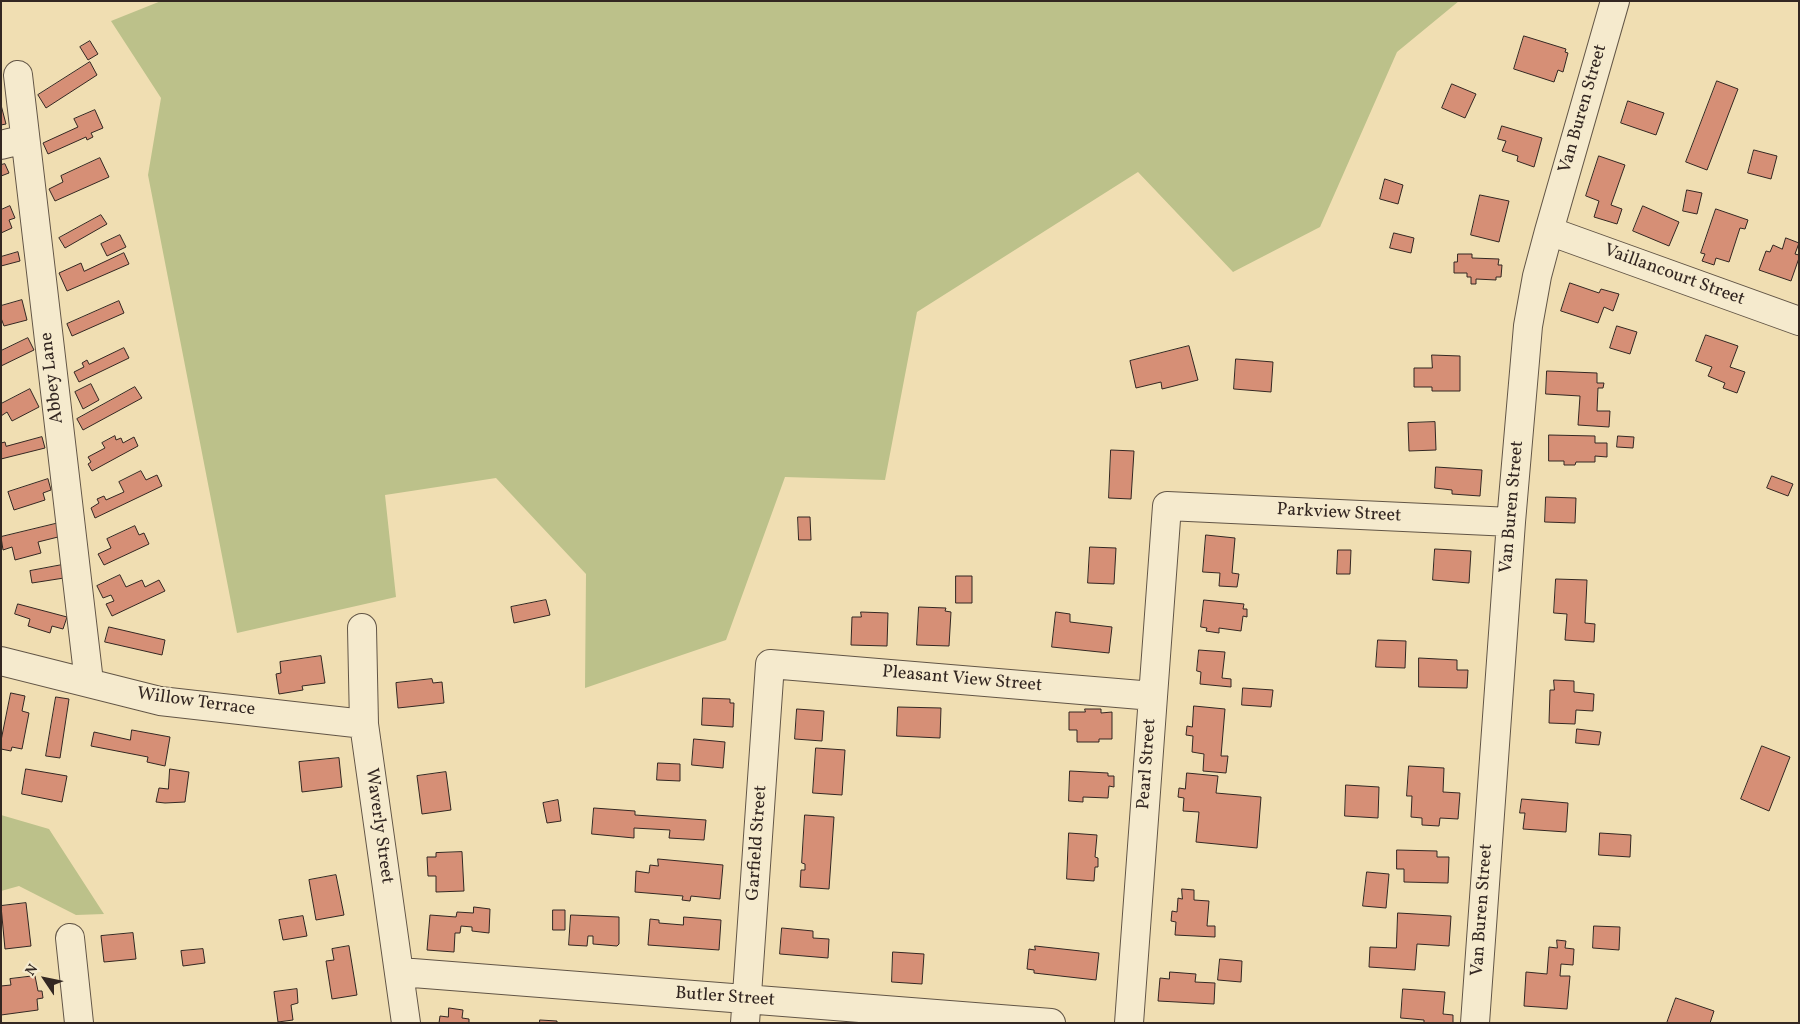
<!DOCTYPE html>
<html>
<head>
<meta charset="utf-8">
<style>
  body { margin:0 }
  #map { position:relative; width:1800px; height:1024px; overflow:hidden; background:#f0deb2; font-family:Vollkorn,serif }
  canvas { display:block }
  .frame { position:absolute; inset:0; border:2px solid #332722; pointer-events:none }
  .north { position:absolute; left:20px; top:954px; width:50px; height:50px; -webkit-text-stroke:4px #f5eacd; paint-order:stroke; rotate:304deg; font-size:14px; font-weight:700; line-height:20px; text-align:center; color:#332722 }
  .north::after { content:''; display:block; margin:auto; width:18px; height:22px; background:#332722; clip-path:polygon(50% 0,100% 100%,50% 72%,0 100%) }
</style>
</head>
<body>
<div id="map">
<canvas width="1800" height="1024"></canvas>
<div class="frame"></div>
<div class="north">N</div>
</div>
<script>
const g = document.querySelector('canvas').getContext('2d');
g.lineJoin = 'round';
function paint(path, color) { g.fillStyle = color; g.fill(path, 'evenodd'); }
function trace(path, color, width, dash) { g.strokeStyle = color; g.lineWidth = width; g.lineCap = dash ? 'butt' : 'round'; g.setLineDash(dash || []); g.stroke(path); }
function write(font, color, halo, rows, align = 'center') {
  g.font = font + ' Vollkorn,serif'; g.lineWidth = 4.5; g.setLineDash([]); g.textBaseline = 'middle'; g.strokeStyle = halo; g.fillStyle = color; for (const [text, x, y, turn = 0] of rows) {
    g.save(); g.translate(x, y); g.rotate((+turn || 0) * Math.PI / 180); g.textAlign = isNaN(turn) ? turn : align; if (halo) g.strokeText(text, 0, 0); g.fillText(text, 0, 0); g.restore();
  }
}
const green = new Path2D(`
  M161 1H1459L1397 52 1320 227 1233 272 1138 172 917 312 885 480 785 477 726 640 585 688 586 574 496 478 385 495 396 597 237 633 148 175 161 98 111 21Z
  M1 815 49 829 104 914 76 915 19 886 1 891Z`);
const building = new Path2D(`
  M1524 36 1566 49 1565 52 1568 53 1563 72 1558 70 1554 82 1514 69Z
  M90 41 98 54 88 60 80 47Z
  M90 62 97 75 46 108 38 95Z
  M1717 81 1738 89 1707 170 1686 162Z
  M1452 84 1476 94 1465 118 1442 108Z
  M1628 101 1664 113 1656 135 1621 123Z
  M1 105 6 124 1 125Z
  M95 110 103 128 91 133 93 137 87 140 86 137 48 154 43 143 78 127 74 119Z
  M1502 126 1542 138 1534 167 1517 161 1518 156 1502 151 1506 141 1498 139Z
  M1754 150 1777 156 1771 179 1748 173Z
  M1599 156 1625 165 1611 205 1622 209 1617 224 1594 217 1599 201 1586 196Z
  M100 158 109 177 55 201 49 189 63 182 61 176Z
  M5 164 9 173 1 176V165Z
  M1385 179 1403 185 1398 204 1380 199Z
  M1687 190 1702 193 1697 214 1683 211Z
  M1480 195 1509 201 1499 242 1471 235Z
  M10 206 15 218 9 220 12 228 1 233V210Z
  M1643 206 1679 222 1669 246 1633 231Z
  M1716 209 1748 220 1745 229 1740 228 1729 262 1716 258 1714 265 1702 261 1705 254 1701 253Z
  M101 215 107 224 65 248 59 238Z
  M1394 233 1414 238 1411 253 1390 248Z
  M120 235 126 247 107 256 101 244Z
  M1786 238 1799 243 1795 254 1799 255V258L1791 281 1759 270 1766 251 1770 252 1773 245 1782 249Z
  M18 252 20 261 1 266V257Z
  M124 253 129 264 67 291 59 273 81 263 84 271Z
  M1458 254H1472V258L1499 259 1498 265H1502L1501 277H1496V280L1476 279V284H1471V277H1467V273H1454V262H1457Z
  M1570 283 1599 293 1601 289 1619 294 1613 311 1604 307 1598 323 1561 311Z
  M22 300 27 320 4 326 1 318V306Z
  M119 301 124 313 72 336 67 324Z
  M1617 326 1637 332 1630 354 1610 348Z
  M1706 335 1738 346 1730 367 1745 372 1737 393 1723 388 1725 383 1708 376 1712 367 1696 361Z
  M28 338 34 350 1 366V351Z
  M1189 346 1198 380 1162 389 1161 382 1136 388 1130 361Z
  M124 348 129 358 79 382 74 372 84 367 82 363 87 360 89 364Z
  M1432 355 1460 356V391H1432V387H1414V368H1432Z
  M1236 359 1273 362 1271 392 1234 389Z
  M1547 371 1597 373V383H1604L1603 388H1598L1597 411H1610L1609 427 1578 425 1580 396 1546 394Z
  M91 384 99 400 83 409 75 392Z
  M135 387 142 398 83 430 77 419Z
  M30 389 39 407 12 421 7 412 1 416V404Z
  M1435 422 1436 450 1409 451 1408 423Z
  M1549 435 1595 436V443H1607V457L1595 456V462H1576L1575 465H1564V461H1549Z
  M115 436 116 440 121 438 123 443 134 437 138 446 92 471 88 464 91 462 88 457 105 448 102 443Z
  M1618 436 1634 437 1633 448 1617 447Z
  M42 437 45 448 1 459V443L5 442 6 446Z
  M1111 450 1134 451 1131 499 1109 498Z
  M1436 467 1482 470 1480 496 1452 494V490L1435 488Z
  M141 471 146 480 157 475 162 486 95 518 91 508 99 503 97 499 104 496 106 500 124 492 119 482Z
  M1772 476 1793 484 1788 496 1767 488Z
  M48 479 51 490 43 493 45 500 14 510 8 492Z
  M1546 497 1576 498 1575 523 1545 522Z
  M798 517H810L811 540H799Z
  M59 523 62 536 38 542 41 553 15 560 12 547 3 550 1 537Z
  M135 526 139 535 144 533 149 544 104 565 98 554 111 548 107 539Z
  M1206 535 1235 538 1232 573 1239 574 1237 587 1219 586 1220 573 1203 572Z
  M1090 547 1116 548 1114 584 1088 583Z
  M1435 549 1471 551 1469 583 1433 580Z
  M1338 550H1351L1350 574H1337Z
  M62 565 64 578 32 583 30 571Z
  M120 575 126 587 142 580 145 587 159 580 165 591 112 616 106 604 114 601 111 595 103 598 97 586Z
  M956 576H972V603H956Z
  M1556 579 1587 580 1585 623 1595 624 1594 642 1565 640 1567 614 1554 613Z
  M546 600 550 615 514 623 511 607Z
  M1204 600 1244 604 1243 609H1247V617L1243 616 1241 631 1219 628V633L1206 631 1207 628 1201 627Z
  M18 604 67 617 63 629 52 626 50 633 28 626 30 619 15 614Z
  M919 607 946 608 945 611 951 612 949 646 917 645Z
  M861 612 888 613 887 646 851 645 852 617H861Z
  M1056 612 1070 614V622L1112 627 1109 653 1052 647Z
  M109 627 165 640 162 655 105 642Z
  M1378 640 1406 641 1405 668 1376 667Z
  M1199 650 1225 652 1222 678 1231 679V687L1200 684 1201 672 1197 671Z
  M321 656 325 683 302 686 303 690 279 694 276 674 281 673 280 662Z
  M1419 658 1457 660V670H1468L1467 688 1419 687Z
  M432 679 433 683 442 682 444 703 398 708 396 683Z
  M1554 680 1574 681V692L1594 694 1593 711 1576 710 1575 724 1549 723 1550 690H1554Z
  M1243 688 1273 690 1271 707 1242 705Z
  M11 693 25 696 22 711 29 713 22 749 12 747 11 751 1 749V741Z
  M56 697 69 699 60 758 46 756Z
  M703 698 730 699V703H734L733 727 702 725Z
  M1194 706 1225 709 1221 756H1228L1226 773 1203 771 1204 754 1192 752 1193 736 1186 735 1187 726 1192 727Z
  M898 707 941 708 940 738 897 736Z
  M797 709 824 711 822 741 795 739Z
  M1085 709H1101V713L1112 712V739H1099V742H1077V730H1069V712H1085Z
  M1577 729 1601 732 1599 745 1576 743Z
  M132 730 170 737 165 766 147 762 148 757 91 746 94 732 130 740Z
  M694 739 725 742 723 768 692 765Z
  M1762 746 1790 757 1769 811 1741 799Z
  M816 748 845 750 842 795 813 793Z
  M339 758 342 787 302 792 299 762Z
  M658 763 680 764V781L657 780Z
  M1409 766 1444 768 1443 792 1460 793 1458 819 1440 818 1439 826 1422 825V818L1411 817 1412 796H1407Z
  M26 769 67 776 62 802 22 794Z
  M170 769 189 772 185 802 165 803 156 802 159 788 168 789Z
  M1070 771 1108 773V776H1114V787L1109 786 1108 798 1083 797V802L1069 801Z
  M446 772 451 810 422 814 417 776Z
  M1187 773 1218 776 1216 793 1261 797 1257 848 1196 842 1199 812 1183 811 1184 798 1178 797 1179 788 1185 789Z
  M1346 785 1379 787 1378 818 1345 816Z
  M1522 799 1568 803 1566 832 1523 829 1525 813H1520Z
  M558 800 561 821 547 823 543 803Z
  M594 808 635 811V815L706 820 704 840 669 838 670 830 634 828V838L592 834Z
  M805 815 834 817 829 889 800 887 801 870H805V864L802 863Z
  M1069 833 1097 835 1095 857 1098 858V867H1095L1094 881 1067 879Z
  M1600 833 1631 835 1630 857 1599 855Z
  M1397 850 1437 851V857H1449L1448 883 1404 882V869H1397Z
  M462 852 464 891 436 892V876H428L427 857H436V853Z
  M658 859 723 865 720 899 691 896 690 901 682 900 683 896 635 892 636 871 649 873 650 865 658 866Z
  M1367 872 1389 874 1386 908 1363 906Z
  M336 875 344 915 316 920 309 880Z
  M1182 889 1194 890V900L1209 901 1207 926H1215V937L1175 935 1176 922 1171 921 1172 911 1177 912 1178 898 1182 899Z
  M26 903 31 946 5 949 1 906Z
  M474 907 490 909 489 933 472 931V927L461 926 460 933H455L454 952 427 950 430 915 456 917 457 912 473 913Z
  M553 910H565V930H553Z
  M1398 913 1451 916 1449 946 1417 944 1415 970 1369 967 1370 947 1396 948Z
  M571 915 619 917V944L617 946 593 944V936H588L587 946 569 945Z
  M303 916 307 936 283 940 279 920Z
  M684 917 721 920 719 950 648 945 650 919 659 920V923L683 925Z
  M1594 926 1620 927 1619 950 1593 948Z
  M782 928 813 931V938L829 939 828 958 780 954Z
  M133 933 136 959 104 962 101 936Z
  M1557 940 1566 941 1565 948 1574 949 1573 965 1561 964 1560 976H1570L1567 1009 1524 1006 1526 972 1547 974 1549 947 1557 948Z
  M349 946 357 995 332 999 326 961 334 960 332 949Z
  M1035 946 1099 953 1096 980 1034 973V970L1027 969 1029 949 1035 950Z
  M203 949 205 963 183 966 181 951Z
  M893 952 924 954 922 984 892 982Z
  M1220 959 1242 961 1241 982 1218 980Z
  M1170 972 1196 974 1195 982 1215 983 1214 1004 1158 1001 1160 978 1169 979Z
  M35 976 38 991H42L43 998 37 999 38 1010 1 1015V986L11 985 10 979Z
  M297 989 298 1003 291 1005 293 1020 278 1022 274 992Z
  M1403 989 1445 992 1443 1014 1453 1015V1023H1424V1020L1401 1018Z
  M1676 998 1714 1011 1710 1023H1667Z
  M449 1008 463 1010 462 1018 469 1019V1023H439L440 1016 448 1017Z
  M540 1020 557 1021V1023H540Z`);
const minor = new Path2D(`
  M18 75 89 682
  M1 145 25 139
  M1549 231 1799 321
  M362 628 364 724 406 1023
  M1 661 160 701 364 724
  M70 938 79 1023
  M400 972 1051 1023
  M745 1023 770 664 1153 696
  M1129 1023 1167 506 1511 522
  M1475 1023 1511 522 1528 326 1537 276 1549 231 1615 1`);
const streetNames = [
  ["Van Buren Street",1584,109,-74],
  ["Vaillancourt Street",1674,276,20],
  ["Abbey Lane",53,378,-97],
  ["Van Buren Street",1513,507,-85],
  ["Parkview Street",1339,514,3],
  ["Pleasant View Street",962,680,5],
  ["Willow Terrace",196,703,8],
  ["Pearl Street",1148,764,-86],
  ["Waverly Street",378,826,82],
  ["Garfield Street",758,843,-86],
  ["Van Buren Street",1483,910,-86],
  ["Butler Street",725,998,4]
];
paint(green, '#bcc18a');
paint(building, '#d68f76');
trace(building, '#332722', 1);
trace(minor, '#625546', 30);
trace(minor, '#f5eacd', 28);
write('18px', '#332722', '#f5eacd', streetNames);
</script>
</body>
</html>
